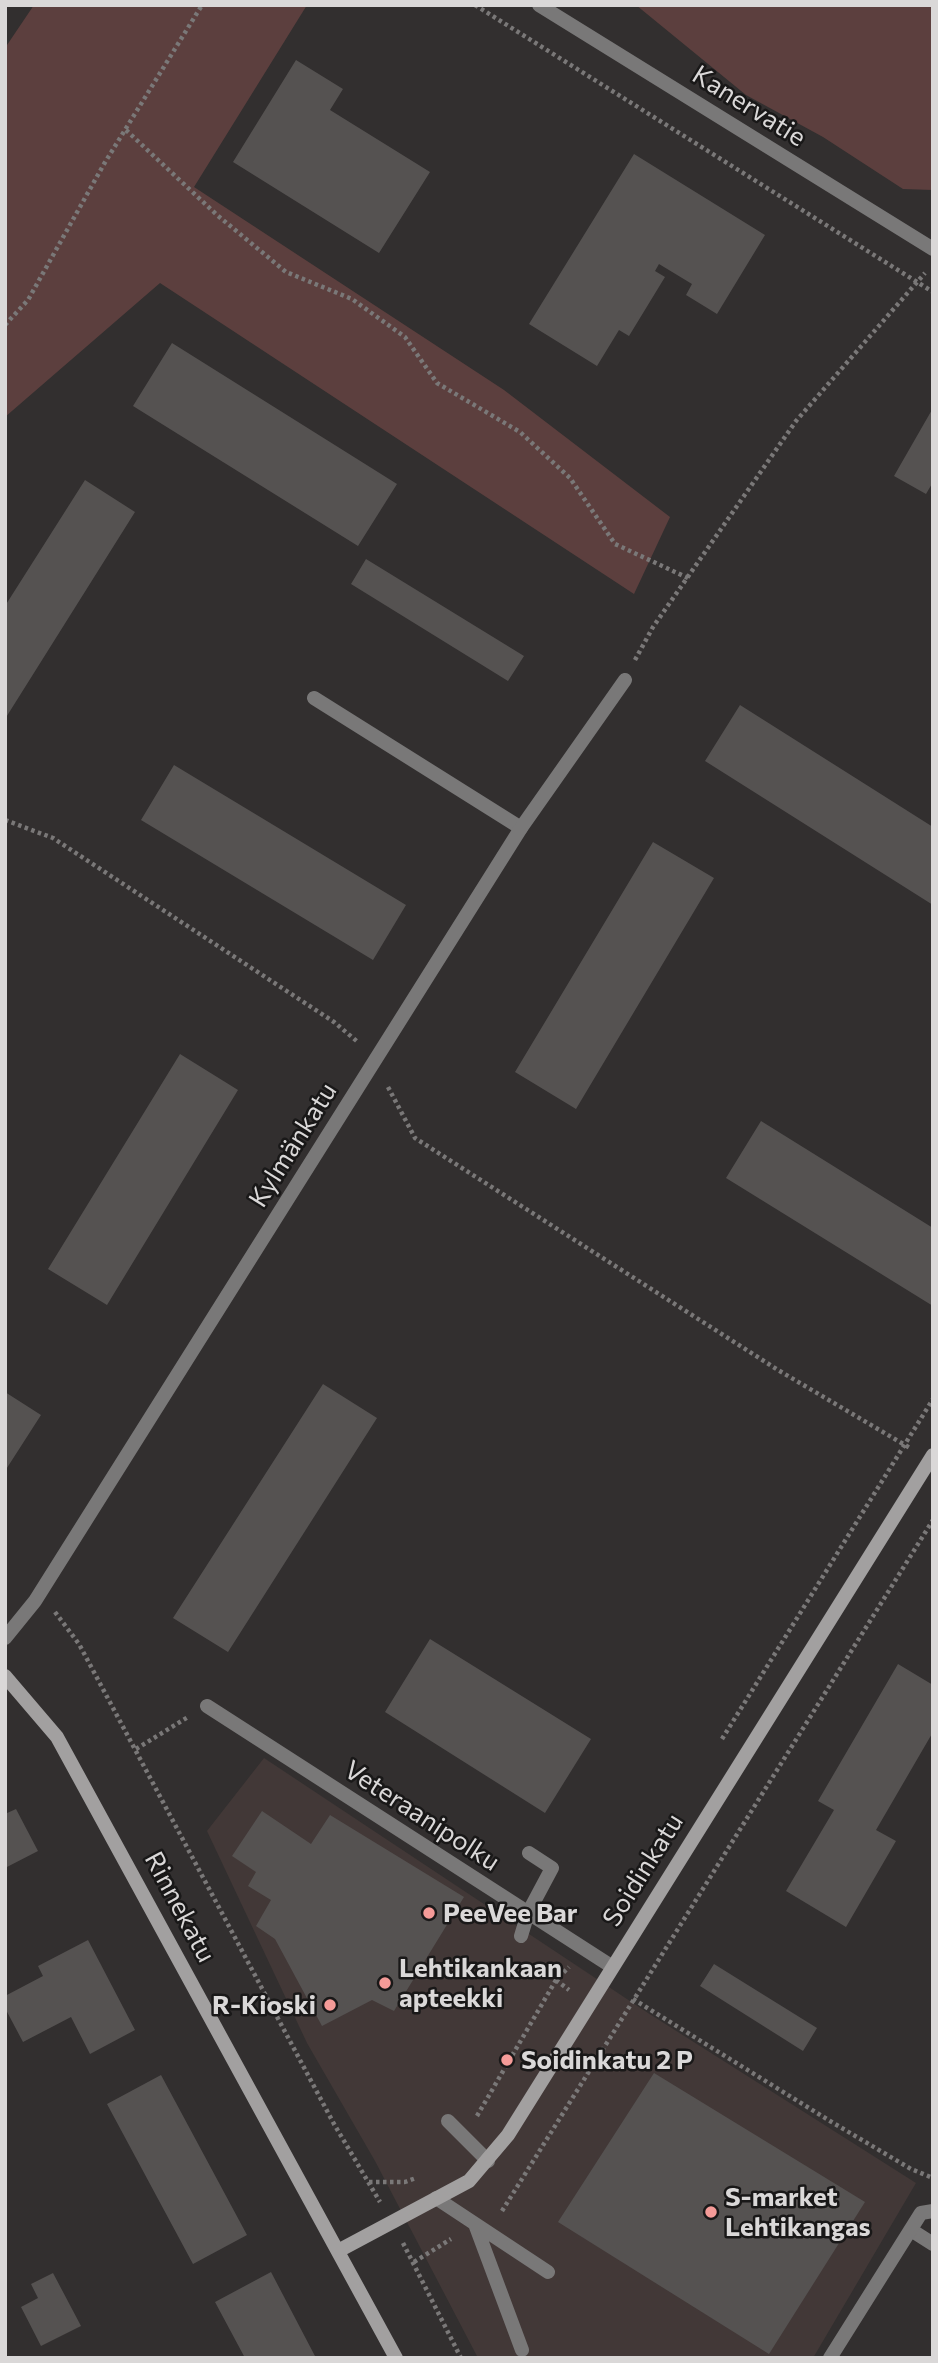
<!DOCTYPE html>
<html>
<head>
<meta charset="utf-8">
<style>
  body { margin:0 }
  #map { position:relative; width:938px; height:2363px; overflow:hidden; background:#322f2f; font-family:Commissioner,sans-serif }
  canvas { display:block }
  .frame { position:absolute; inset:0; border:7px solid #dad8d8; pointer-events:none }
</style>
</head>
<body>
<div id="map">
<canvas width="938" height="2363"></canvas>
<div class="frame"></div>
</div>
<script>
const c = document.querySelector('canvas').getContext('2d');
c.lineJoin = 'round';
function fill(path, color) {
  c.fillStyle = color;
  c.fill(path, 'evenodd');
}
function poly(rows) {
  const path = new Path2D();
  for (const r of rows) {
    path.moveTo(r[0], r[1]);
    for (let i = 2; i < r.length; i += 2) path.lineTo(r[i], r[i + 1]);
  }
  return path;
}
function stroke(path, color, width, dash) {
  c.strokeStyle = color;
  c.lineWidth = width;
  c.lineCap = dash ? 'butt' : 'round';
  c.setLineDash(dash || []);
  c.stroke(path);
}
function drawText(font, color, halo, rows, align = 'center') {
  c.font = font + ' Commissioner,sans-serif';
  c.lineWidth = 5;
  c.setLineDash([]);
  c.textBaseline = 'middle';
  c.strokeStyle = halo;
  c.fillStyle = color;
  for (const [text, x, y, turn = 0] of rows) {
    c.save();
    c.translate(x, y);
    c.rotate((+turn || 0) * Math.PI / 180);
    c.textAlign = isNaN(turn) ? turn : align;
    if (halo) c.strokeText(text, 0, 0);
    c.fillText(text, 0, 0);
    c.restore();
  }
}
const built = poly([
  [264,1758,648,2013,916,2183,813,2358,478,2358,375,2161,307,2043,207,1831]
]);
const green = poly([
  [34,5,307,5,194,187,504,390,670,517,634,594,160,283,5,417,5,48],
  [636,5,933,5,933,190,903,189,823,137,746,95]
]);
const building = poly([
  [296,60,343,89,330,110,430,172,379,253,233,162],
  [634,154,765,235,717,314,686,295,692,284,659,264,655,271,665,277,629,336,619,330,597,366,529,324],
  [172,343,397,484,358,546,133,406],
  [933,408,933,482,926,494,894,476],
  [85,480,135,512,5,719,5,606],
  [366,559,524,656,508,681,351,584],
  [740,705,933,827,933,905,705,761],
  [174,765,406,905,373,960,141,820],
  [653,842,714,878,576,1109,515,1072],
  [180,1054,238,1090,107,1305,48,1269],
  [761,1121,933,1228,933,1306,726,1178],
  [323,1384,377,1418,228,1652,173,1618],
  [5,1392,41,1415,5,1471],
  [430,1639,591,1739,545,1813,385,1712],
  [898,1664,933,1685,933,1732,876,1830,896,1841,846,1927,786,1891,834,1810,818,1801],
  [16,1809,38,1851,5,1868,5,1814],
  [262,1811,311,1844,330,1815,464,1897,394,2011,372,2000,322,2026,275,1939,256,1926,271,1900,248,1886,256,1872,232,1856],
  [88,1940,135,2030,90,2054,71,2017,23,2042,5,2008,5,1996,43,1976,38,1966],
  [714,1964,817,2028,803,2051,700,1986],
  [654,2073,865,2202,769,2354,558,2222],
  [161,2075,247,2235,193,2264,107,2104],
  [271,2272,316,2358,245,2358,215,2302],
  [53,2273,81,2326,41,2346,21,2307,38,2298,31,2284]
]);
const path = poly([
  [475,5,933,292],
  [126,130,217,215,286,272,352,299,405,337,437,383,520,432,570,478,615,544,688,578],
  [5,325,28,300,104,164,202,5],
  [635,660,653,627,796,421,925,273],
  [5,820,53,838,334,1022,359,1043],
  [388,1087,415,1138,778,1370,910,1448],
  [55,1612,79,1644,334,2124,380,2202],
  [722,1739,933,1399],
  [136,1749,188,1717],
  [556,1980,569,1990],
  [633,1999,830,2121,911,2169,933,2178],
  [477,2116,556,1980,569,1967],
  [369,2182,405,2182,416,2178],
  [502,2211,933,1520],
  [403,2243,461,2358],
  [414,2262,451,2239]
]);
const lane = poly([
  [314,698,521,828],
  [521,1936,528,1913,552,1868,529,1853],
  [448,2121,488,2161],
  [436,2198,548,2272],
  [475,2224,522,2350],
  [911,2230,933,2244]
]);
const street = poly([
  [539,5,933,249],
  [5,1638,35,1601,521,828,625,680],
  [207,1706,611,1966],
  [830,2358,921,2213,933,2211]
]);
const secondary = poly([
  [5,1676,57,1737,396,2358],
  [338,2251,469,2181,508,2135,933,1455]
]);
const markers = [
  [429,1913,7,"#f59b98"],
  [385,1983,7,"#f59b98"],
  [330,2005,7,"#f59b98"],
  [507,2060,7,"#f59b98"],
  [711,2212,7,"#f59b98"]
];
const streetNames = [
  ["Kanervatie",749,106,32],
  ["Kylmänkatu",293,1145,-58],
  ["Veteraanipolku",422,1816,33],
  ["Soidinkatu",643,1870,-58],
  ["Rinnekatu",180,1907,62]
];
const poiNames = [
  ["PeeVee Bar",443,1913],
  ["Lehtikankaan",399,1968],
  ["apteekki",399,1998],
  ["R-Kioski",316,2005,"right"],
  ["Soidinkatu 2 P",521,2060],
  ["S-market",725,2197],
  ["Lehtikangas",725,2227]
];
fill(built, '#423837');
fill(green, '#5c3f3e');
fill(building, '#555251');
stroke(path, '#7a7878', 4.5, [3.5, 3.5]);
stroke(lane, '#797878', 14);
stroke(street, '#797878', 14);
stroke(secondary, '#a2a0a0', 14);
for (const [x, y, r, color] of markers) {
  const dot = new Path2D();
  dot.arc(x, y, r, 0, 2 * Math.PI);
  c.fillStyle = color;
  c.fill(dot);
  stroke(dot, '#191818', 2.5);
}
drawText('26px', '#dad8d8', '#191818', streetNames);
drawText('bold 26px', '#dad8d8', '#191818', poiNames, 'left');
</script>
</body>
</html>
